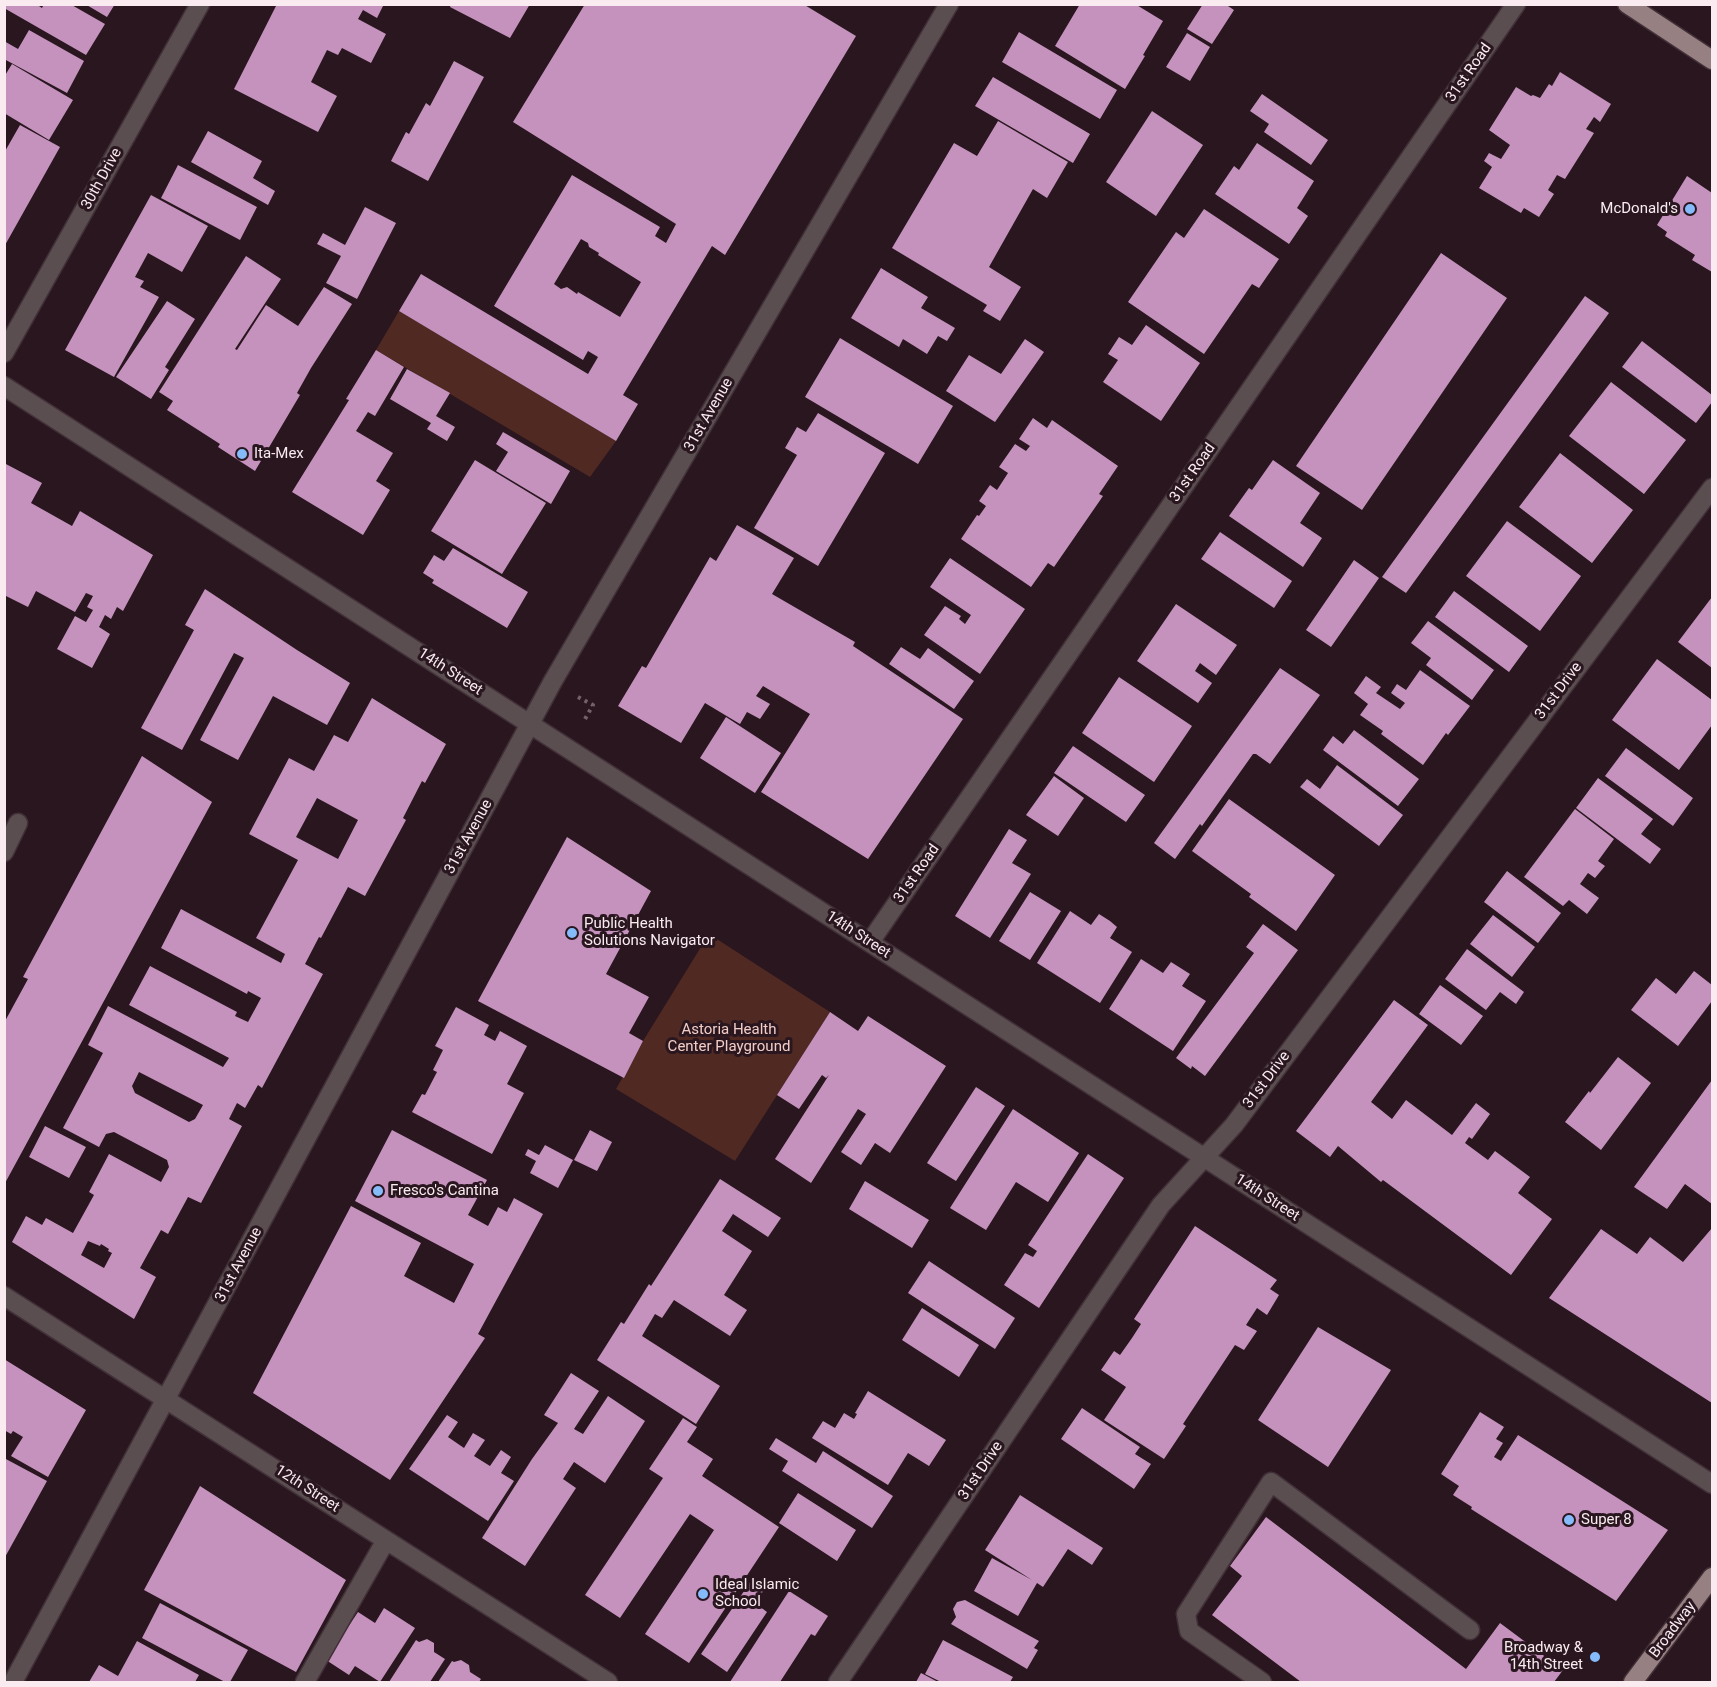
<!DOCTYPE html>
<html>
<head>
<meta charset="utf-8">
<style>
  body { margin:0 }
  #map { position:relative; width:1717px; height:1687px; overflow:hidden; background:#29161f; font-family:Roboto,sans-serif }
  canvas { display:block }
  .frame { position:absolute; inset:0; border:6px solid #f9ebf0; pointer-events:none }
</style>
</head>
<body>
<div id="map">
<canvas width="1717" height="1687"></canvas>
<div class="frame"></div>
</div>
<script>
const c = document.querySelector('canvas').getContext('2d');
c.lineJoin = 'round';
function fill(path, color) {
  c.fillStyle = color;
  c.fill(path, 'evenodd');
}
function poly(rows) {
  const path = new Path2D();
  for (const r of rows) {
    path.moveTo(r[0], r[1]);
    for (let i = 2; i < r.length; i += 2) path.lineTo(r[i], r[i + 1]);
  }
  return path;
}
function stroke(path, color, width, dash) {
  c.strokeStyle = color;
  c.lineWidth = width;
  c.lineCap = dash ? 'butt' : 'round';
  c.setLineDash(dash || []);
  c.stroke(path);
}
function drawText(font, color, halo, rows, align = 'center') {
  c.font = font + ' Roboto,sans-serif';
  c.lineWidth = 6;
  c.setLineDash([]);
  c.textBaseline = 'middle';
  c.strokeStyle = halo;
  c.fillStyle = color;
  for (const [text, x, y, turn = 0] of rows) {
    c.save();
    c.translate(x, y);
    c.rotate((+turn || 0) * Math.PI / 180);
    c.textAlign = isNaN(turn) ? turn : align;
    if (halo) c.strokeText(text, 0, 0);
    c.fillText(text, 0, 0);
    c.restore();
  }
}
const green = poly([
  [399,311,616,441,590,477,376,350],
  [709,934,830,1012,735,1161,616,1089,643,1041]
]);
const building = poly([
  [4,4,36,4,42,8,44,4,70,4,105,24,86,55,4,8],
  [85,4,115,4,107,17],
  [277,4,384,4,377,18,363,10,358,19,386,34,371,63,342,48,338,55,327,50,311,82,337,96,318,132,234,89],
  [451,4,530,4,510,38,450,7],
  [585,4,803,4,856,36,725,255,712,246,623,395,638,404,616,441,399,311,421,274,588,374,598,357,588,351,583,360,494,306,572,175,660,227,655,236,666,243,676,224,513,122],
  [581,239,588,243,589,247,599,253,598,255,641,282,620,317,578,292,577,294,567,287,561,289,554,284],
  [1080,4,1135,4,1163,21,1143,55,1145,56,1125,89,1055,46],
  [1203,4,1225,4,1234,10,1212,44,1187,29],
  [29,30,84,61,67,93,4,59,4,41,18,49],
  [1019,32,1117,90,1100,119,1002,62],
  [1187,33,1210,47,1190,81,1166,67],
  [454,61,484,77,428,181,391,161,406,132,409,134,426,103,430,106],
  [12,64,73,100,49,140,4,113,4,77],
  [1560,72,1611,104,1600,122,1594,117,1586,129,1594,133,1565,179,1557,175,1548,190,1554,194,1539,217,1524,208,1521,213,1479,188,1492,167,1484,161,1489,153,1501,159,1510,145,1489,130,1516,87,1531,96,1533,95,1540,98,1549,84,1552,86],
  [993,77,1090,134,1073,163,975,106],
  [1262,94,1328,140,1311,165,1264,132,1269,124,1250,111],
  [1152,111,1203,145,1156,216,1106,182],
  [998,121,1068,162,1047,198,1033,189,989,267,1021,287,1000,321,983,311,987,305,892,248,954,143,977,156],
  [20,125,60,147,4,247,4,153],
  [208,131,262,161,253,178,275,191,268,205,191,162],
  [1257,143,1314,181,1297,208,1308,216,1289,244,1215,194,1234,166,1239,170],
  [178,165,257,207,240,240,161,198],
  [1687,176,1712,193,1712,272,1692,260,1695,255,1665,236,1667,232,1657,225],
  [151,195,208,226,182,272,148,253,135,277,144,281,140,287,159,297,114,377,65,350],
  [365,207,396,223,357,299,326,283,341,256,317,244,323,233,345,245],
  [1204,209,1279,259,1259,288,1252,284,1204,354,1128,302,1176,232,1184,238],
  [1441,253,1507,298,1362,510,1296,466],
  [246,256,281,279,235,349,237,350,266,305,298,326,324,287,352,304,311,368,297,393,300,395,255,471,218,447,220,444,167,410,173,401,159,392],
  [881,268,928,297,921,308,955,328,947,341,938,336,927,354,903,339,899,347,851,318],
  [1585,296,1609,313,1406,593,1382,577],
  [167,301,195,319,165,367,169,370,151,399,116,377],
  [1146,325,1200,363,1161,421,1103,382,1118,360,1108,354,1119,337,1132,345],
  [840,338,953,406,918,464,805,397],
  [1025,339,1044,352,995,422,946,391,969,355,1001,374],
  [1642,341,1712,395,1712,402,1696,423,1622,367],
  [376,350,404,367,375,416,368,412,356,431,393,453,376,481,390,490,363,535,292,492,349,400,346,399],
  [407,369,450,393,436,416,455,427,447,441,427,429,431,423,390,399],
  [1611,382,1686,440,1644,494,1569,436],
  [818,413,885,453,818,566,754,528,797,455,785,448,797,427,806,432],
  [1033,418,1047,428,1052,420,1118,466,1099,494,1103,496,1054,567,1048,563,1031,587,961,539,977,515,979,516,986,506,979,501,990,485,997,490,1008,473,999,467,1015,444,1026,451,1030,446,1019,439],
  [503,432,570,471,551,504,496,471,508,452,496,444],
  [1560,453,1633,510,1592,563,1519,507],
  [475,460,546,503,502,574,431,531],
  [1273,460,1320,493,1300,523,1322,538,1303,567,1229,516,1249,488,1252,490],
  [4,463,42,483,31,503,72,526,80,511,153,555,123,611,117,607,111,619,105,615,99,627,110,634,92,668,57,649,75,616,86,622,93,610,87,607,93,596,86,593,75,612,36,591,28,607,4,595],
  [1507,521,1581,576,1540,631,1466,576],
  [737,525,794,558,772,594,855,642,853,646,963,719,868,859,761,792,810,714,763,686,756,696,770,704,760,719,747,712,740,724,705,703,681,743,618,706,642,666,646,668,710,557,716,561],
  [1220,532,1292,581,1274,608,1201,559],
  [453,548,528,592,507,628,432,583,434,580,423,573,434,555,444,561],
  [950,558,1025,609,980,674,924,635,945,606,961,616,959,619,965,624,971,615,930,587],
  [1354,560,1379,578,1331,647,1306,630],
  [205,589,297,650,350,683,327,725,273,696,238,760,200,740,244,658,234,653,182,750,141,728,194,630,185,625],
  [1454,591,1528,646,1509,672,1435,617],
  [1712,597,1712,668,1678,642],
  [1176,604,1237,645,1216,675,1200,663,1195,671,1212,683,1198,703,1137,661],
  [1428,621,1494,670,1472,700,1426,665,1431,658,1411,643],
  [901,647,920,659,928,648,974,681,954,709,889,664],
  [1657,659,1712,700,1712,725,1679,770,1612,720],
  [1280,668,1320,695,1270,764,1256,754,1253,754,1202,826,1200,824,1175,859,1154,843],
  [1420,670,1470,706,1448,735,1446,733,1423,765,1381,734,1383,731,1360,715,1368,704,1354,693,1366,676,1381,687,1376,693,1400,709,1405,703,1391,693,1397,684,1406,690],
  [1119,677,1192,726,1154,782,1082,733],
  [372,698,446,744,425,783,422,781,403,818,406,820,365,896,348,887,321,938,319,937,305,964,323,974,262,1088,258,1085,245,1108,237,1103,229,1119,242,1126,201,1203,188,1197,168,1234,161,1230,140,1268,156,1277,134,1319,12,1242,26,1216,42,1225,46,1218,73,1233,94,1195,89,1192,109,1154,161,1182,169,1167,167,1160,114,1132,106,1134,99,1147,63,1128,103,1053,88,1045,108,1006,223,1067,229,1058,129,1005,150,966,237,1012,235,1016,248,1022,261,998,248,991,247,994,161,948,181,909,281,963,285,954,256,938,298,860,249,834,289,758,314,771,334,735,348,742],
  [317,798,358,820,338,859,296,837],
  [139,1072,203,1105,195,1119,189,1122,135,1093,132,1086],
  [88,1241,100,1246,101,1244,109,1249,108,1251,112,1253,104,1268,81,1255],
  [726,717,781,753,755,793,700,758],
  [1354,730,1419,779,1398,806,1323,750,1333,736,1343,744],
  [1073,746,1145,795,1126,822,1054,773],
  [1626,748,1693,798,1673,826,1605,776],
  [142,756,212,802,4,1185,4,1023,28,979,23,977],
  [1337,765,1403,815,1379,846,1300,787,1307,779,1320,789],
  [1054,776,1084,798,1058,836,1026,815],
  [1598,778,1653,819,1641,834,1661,849,1650,864,1576,808],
  [1229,799,1335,875,1296,931,1249,897,1251,894,1192,851],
  [1575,809,1614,839,1598,861,1605,866,1595,878,1588,873,1580,884,1599,898,1587,914,1569,900,1563,906,1524,877],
  [1009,829,1027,840,1012,863,1031,874,990,938,955,916],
  [567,837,651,891,606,974,649,997,629,1033,643,1041,624,1078,478,1001],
  [1507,871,1561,913,1538,943,1484,902],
  [1030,892,1061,911,1030,960,999,941],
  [1070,911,1091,925,1099,914,1110,921,1117,927,1110,938,1132,952,1100,1003,1037,963],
  [1493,915,1535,947,1512,977,1470,944],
  [1263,924,1298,950,1205,1076,1192,1066,1191,1069,1176,1058,1254,953,1246,947],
  [1467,949,1524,992,1516,1004,1500,992,1486,1010,1445,979],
  [1141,959,1163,973,1171,962,1190,974,1182,986,1206,1001,1173,1051,1109,1009],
  [1694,971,1712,985,1712,1001,1678,1046,1631,1010,1656,978,1676,994],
  [1440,985,1483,1016,1461,1045,1419,1014],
  [1394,1000,1428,1025,1371,1102,1392,1119,1406,1100,1452,1135,1476,1103,1490,1114,1472,1139,1469,1137,1465,1143,1488,1160,1495,1151,1530,1177,1518,1193,1552,1219,1511,1275,1383,1180,1381,1182,1338,1146,1330,1157,1296,1131],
  [456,1007,489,1025,484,1035,495,1041,500,1031,527,1046,507,1084,524,1093,492,1154,412,1112,422,1094,425,1095,437,1072,433,1070,443,1050,435,1046],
  [830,1012,858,1031,868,1016,946,1066,890,1153,875,1143,861,1165,841,1152,866,1114,858,1109,811,1183,775,1159,829,1075,826,1078,822,1075,799,1109,777,1095],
  [1618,1057,1651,1083,1601,1150,1565,1122,1589,1091,1590,1093],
  [1712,1080,1712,1204,1685,1184,1667,1209,1634,1187],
  [976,1087,1005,1106,956,1181,927,1163],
  [1013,1109,1079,1153,1048,1202,1016,1182,986,1230,950,1208],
  [45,1126,86,1147,69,1178,29,1157],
  [392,1130,487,1180,468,1215,488,1226,498,1207,507,1212,514,1198,543,1214,478,1334,485,1338,390,1480,253,1393,351,1206,421,1243,404,1276,454,1303,474,1264,355,1201],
  [590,1130,612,1142,597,1171,574,1160],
  [545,1145,573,1160,558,1188,530,1173,536,1161,525,1155,528,1149,539,1155],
  [1088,1154,1124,1178,1039,1308,1004,1285,1025,1253,1033,1257,1037,1251,1028,1245],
  [720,1179,781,1218,768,1237,733,1214,722,1231,752,1251,724,1295,747,1310,730,1336,674,1300,662,1318,655,1314,642,1336,720,1386,696,1424,597,1360,621,1322,624,1324,649,1284,651,1286],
  [865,1181,929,1220,912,1248,849,1209],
  [1195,1226,1277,1280,1270,1289,1279,1295,1267,1315,1257,1308,1246,1325,1257,1331,1244,1350,1235,1345,1183,1424,1186,1426,1164,1459,1104,1420,1126,1387,1101,1370,1114,1351,1120,1355,1132,1338,1141,1324,1134,1319],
  [1712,1228,1712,1403,1549,1298,1601,1229,1637,1254,1650,1237,1683,1262],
  [929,1261,1015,1318,995,1349,908,1293],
  [922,1308,979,1345,959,1377,902,1340],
  [1318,1327,1391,1370,1328,1467,1258,1420],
  [4,1359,86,1410,48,1477,11,1456,23,1437,13,1431,11,1434,4,1430],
  [571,1373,599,1391,574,1429,583,1434,608,1396,645,1421,605,1483,574,1462,563,1479,576,1488,525,1566,482,1538,532,1459,558,1423,544,1415],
  [868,1391,946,1440,929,1466,908,1453,888,1485,812,1438,823,1421,835,1428,844,1413,854,1419,857,1414,855,1413],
  [1082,1408,1140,1447,1135,1454,1151,1464,1134,1489,1061,1439],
  [1480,1412,1504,1427,1496,1439,1503,1443,1494,1457,1501,1461,1518,1435,1668,1530,1616,1601,1471,1509,1472,1507,1453,1495,1459,1486,1441,1474],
  [447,1415,458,1422,448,1437,464,1448,473,1433,485,1440,474,1456,490,1466,501,1450,511,1457,501,1473,514,1481,488,1521,409,1469],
  [683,1418,697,1427,687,1442,713,1459,702,1476,779,1527,689,1663,645,1634,714,1530,690,1514,620,1618,585,1595,663,1478,649,1469],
  [776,1438,816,1463,823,1451,893,1496,872,1528,782,1471,788,1461,769,1449],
  [4,1458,47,1481,4,1559],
  [200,1486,346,1580,296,1672,144,1590],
  [798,1493,856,1530,837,1561,779,1523],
  [1020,1495,1103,1548,1092,1565,1068,1549,1043,1587,1037,1583,1018,1616,974,1591,992,1558,1032,1580,985,1550],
  [1266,1517,1466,1669,1500,1623,1563,1670,1554,1682,1301,1682,1212,1615,1242,1576,1230,1566],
  [753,1578,766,1587,755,1603,767,1612,727,1672,701,1654],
  [789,1591,828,1616,815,1636,811,1634,780,1682,730,1682],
  [965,1600,1039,1641,1034,1648,1038,1650,1027,1669,951,1624,956,1617,953,1609,957,1602],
  [160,1603,248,1650,230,1682,225,1682,142,1638],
  [384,1608,415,1628,380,1682,355,1666,349,1675,326,1660,358,1612,375,1623],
  [427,1639,434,1643,434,1652,445,1659,430,1682,389,1682,416,1640,419,1642],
  [943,1640,1013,1677,1010,1682,941,1682,925,1674],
  [137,1641,199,1675,195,1682,89,1682,99,1665,118,1676],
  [461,1660,469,1665,470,1672,481,1679,479,1682,438,1682,452,1661,454,1662],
  [921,1673,938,1682,916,1682]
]);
const path = poly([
  [578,697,593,705,585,719]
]);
const minor = poly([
  [4,353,200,4],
  [4,386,1712,1484],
  [4,852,18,823],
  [870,942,1516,4],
  [4,1296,608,1682],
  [13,1682,553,681,949,4],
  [305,1682,386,1540],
  [838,1682,1161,1205,1234,1125,1712,488],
  [1262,1682,1189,1631,1186,1614,1271,1482,1470,1630]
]);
const major = poly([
  [1627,4,1712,60],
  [1633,1682,1712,1577]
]);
const markers = [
  [1690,209,6,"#85bbfb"],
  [242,454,6,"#85bbfb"],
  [572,933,6,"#85bbfb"],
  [378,1191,6,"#85bbfb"],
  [1569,1520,6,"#85bbfb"],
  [703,1594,6,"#85bbfb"],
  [1595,1657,6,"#85bbfb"]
];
const streetNames = [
  ["31st Road",1469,73,-55],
  ["30th Drive",102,179,-61],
  ["31st Avenue",709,415,-60],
  ["31st Road",1193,473,-55],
  ["14th Street",450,672,33],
  ["31st Drive",1559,691,-53],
  ["31st Avenue",469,837,-61],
  ["31st Road",917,874,-55],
  ["14th Street",858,935,33],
  ["31st Drive",1267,1080,-53],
  ["14th Street",1267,1198,33],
  ["31st Avenue",239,1265,-62],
  ["31st Drive",981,1471,-56],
  ["12th Street",307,1489,33],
  ["Broadway",1673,1630,-53]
];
const poiNames = [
  ["McDonald's",1678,209,"right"],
  ["Ita-Mex",254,454],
  ["Public Health",584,924],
  ["Solutions Navigator",584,941],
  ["Fresco's Cantina",390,1191],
  ["Super 8",1581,1520],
  ["Ideal Islamic",715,1585],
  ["School",715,1602],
  ["Broadway &",1583,1648,"right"],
  ["14th Street",1583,1665,"right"]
];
const parkNames = [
  ["Astoria Health",729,1030],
  ["Center Playground",729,1047]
];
fill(green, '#502923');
fill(building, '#c492bd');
stroke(minor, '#423038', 21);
stroke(major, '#423038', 21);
stroke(path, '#736269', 4, [3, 4.5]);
stroke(minor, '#5a4e50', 18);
stroke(major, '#978082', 18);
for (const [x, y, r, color] of markers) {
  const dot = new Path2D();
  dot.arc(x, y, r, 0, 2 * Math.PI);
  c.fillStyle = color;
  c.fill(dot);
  stroke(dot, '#29161f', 2);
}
drawText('15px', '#f9ebf0', '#29161f', streetNames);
drawText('15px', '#f9ebf0', '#29161f', poiNames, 'left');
drawText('15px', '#f3ccc5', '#29161f', parkNames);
</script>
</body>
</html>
